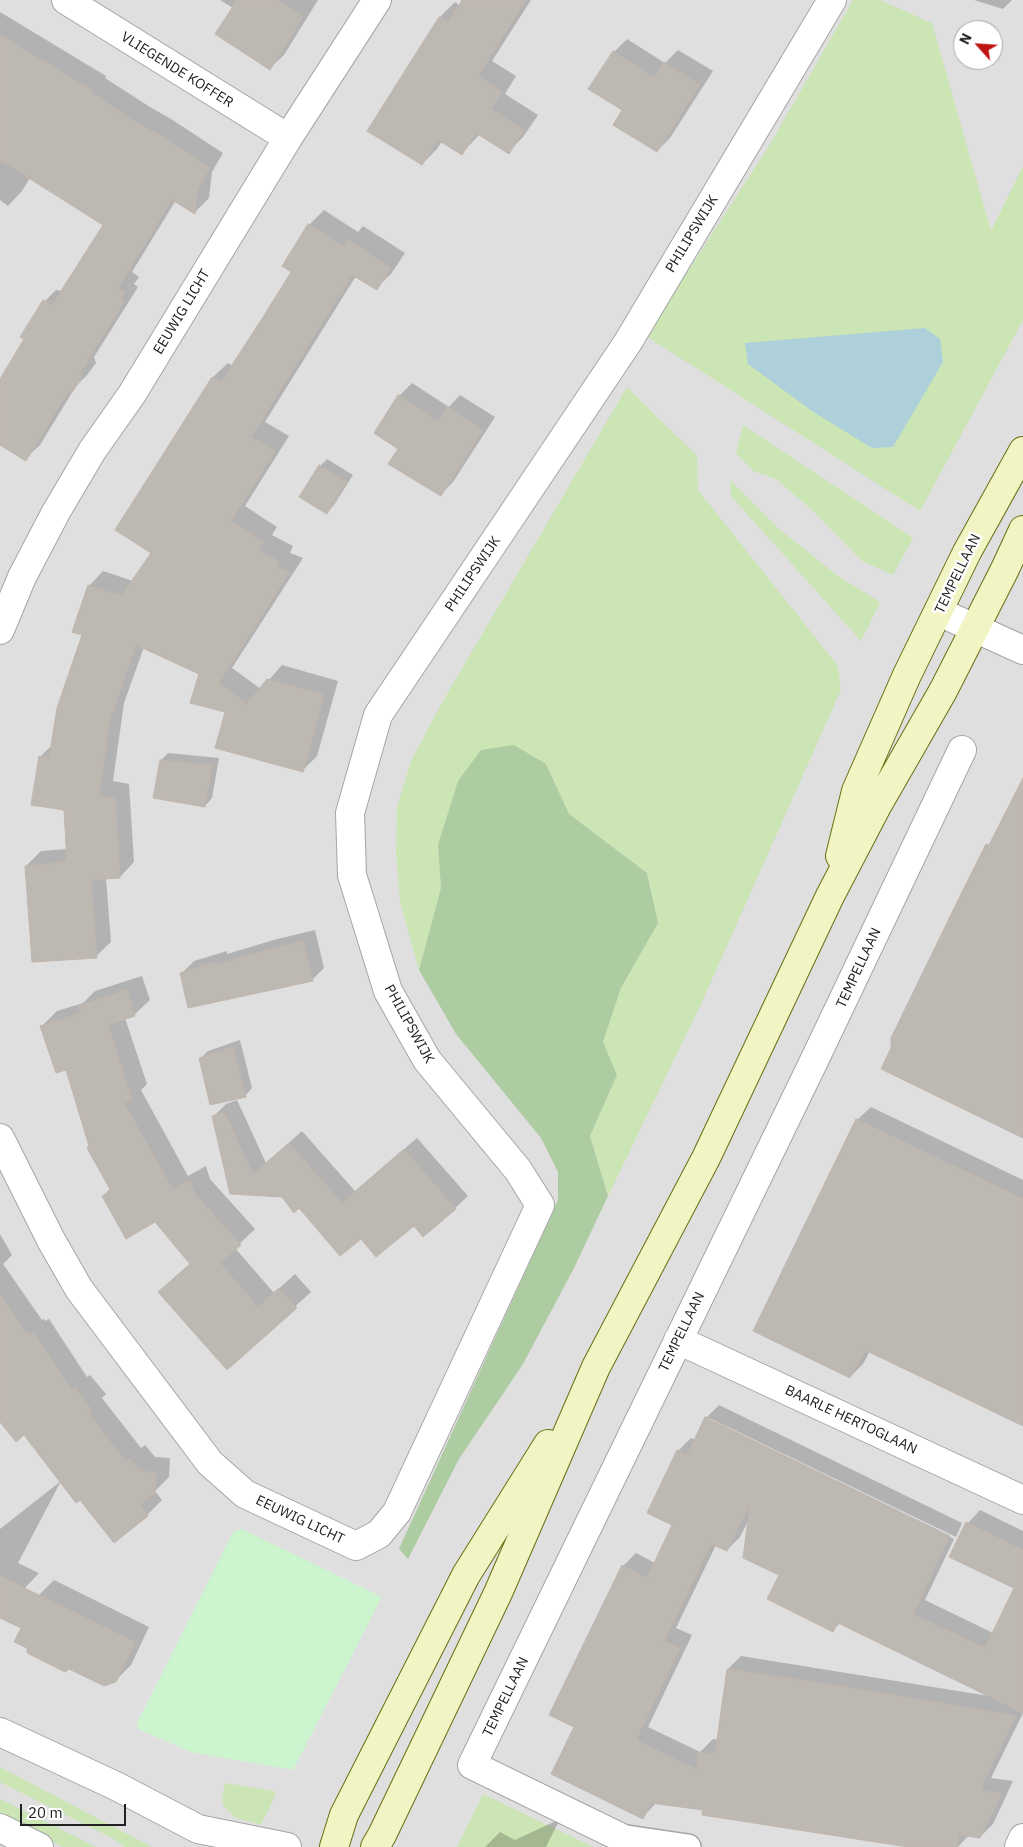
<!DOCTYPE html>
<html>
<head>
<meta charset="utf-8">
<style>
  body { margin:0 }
  #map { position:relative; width:1023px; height:1847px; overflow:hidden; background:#f1eee9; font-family:"IBM Plex Sans",sans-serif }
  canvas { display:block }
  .north { position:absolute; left:953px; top:20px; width:50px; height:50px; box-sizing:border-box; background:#fff; border:1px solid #a6a6a6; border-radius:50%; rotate:296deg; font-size:14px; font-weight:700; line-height:20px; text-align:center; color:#212121 }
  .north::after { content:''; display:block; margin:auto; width:18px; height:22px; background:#bf1414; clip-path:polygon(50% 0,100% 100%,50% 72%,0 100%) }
  .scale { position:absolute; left:20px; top:1804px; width:106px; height:22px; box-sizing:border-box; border:2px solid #212121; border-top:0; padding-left:6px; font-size:15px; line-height:18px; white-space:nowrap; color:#212121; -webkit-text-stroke:4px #fff; paint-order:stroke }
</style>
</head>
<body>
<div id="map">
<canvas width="1023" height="1847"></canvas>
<div class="north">N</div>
<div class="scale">20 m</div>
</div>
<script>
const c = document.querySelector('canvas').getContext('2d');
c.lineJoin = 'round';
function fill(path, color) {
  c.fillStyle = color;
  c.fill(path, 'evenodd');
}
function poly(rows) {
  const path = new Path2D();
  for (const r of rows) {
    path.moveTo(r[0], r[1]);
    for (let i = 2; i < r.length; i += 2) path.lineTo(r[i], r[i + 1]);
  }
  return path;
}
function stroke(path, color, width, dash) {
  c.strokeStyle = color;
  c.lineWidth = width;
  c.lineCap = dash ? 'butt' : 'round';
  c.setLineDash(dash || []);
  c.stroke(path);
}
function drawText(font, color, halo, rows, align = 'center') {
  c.font = font + ' "IBM Plex Sans",sans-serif';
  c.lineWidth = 5;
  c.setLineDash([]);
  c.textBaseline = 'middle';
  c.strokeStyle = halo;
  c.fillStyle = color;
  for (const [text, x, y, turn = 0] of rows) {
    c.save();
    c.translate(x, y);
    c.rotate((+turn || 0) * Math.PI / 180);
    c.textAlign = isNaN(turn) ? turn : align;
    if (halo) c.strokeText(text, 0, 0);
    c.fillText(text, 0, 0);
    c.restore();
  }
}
const residential = poly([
  [0,0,1023,0,1023,1847,0,1847],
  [963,30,993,30,993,60,963,60]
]);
const grass = poly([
  [853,0,880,0,932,23,991,231,1023,166,1023,320,920,511,646,336,769,146],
  [627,387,697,456,698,490,838,666,841,690,701,1004,608,1196,590,1136,617,1075,603,1042,621,988,658,923,647,873,569,814,546,764,438,845,441,888,419,970,400,902,396,853,397,807,411,761,443,701],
  [743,425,913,538,893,575,862,561,812,510,776,479,753,471,736,453],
  [730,480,778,528,838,576,880,602,861,641,731,496],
  [0,1767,152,1847,124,1847,114,1839,0,1782],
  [225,1783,274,1791,276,1794,261,1825,234,1817,223,1805,222,1797],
  [483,1794,593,1847,457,1847],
  [0,1799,96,1847,63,1847,0,1816]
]);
const forest = poly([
  [514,745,546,764,569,814,647,873,658,923,621,988,603,1042,617,1075,590,1136,608,1196,574,1268,523,1364,459,1459,408,1559,399,1549,558,1200,558,1172,541,1138,456,1034,419,970,441,888,438,845,458,781,481,750]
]);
const park = poly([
  [242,1529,382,1597,293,1770,191,1752,138,1729,137,1723,232,1534,236,1530]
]);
const water = poly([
  [925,328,940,339,943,362,893,447,872,448,812,411,748,364,745,343]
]);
const shadow = poly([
  [220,0,318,0,284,55,270,68,233,8],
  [464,0,531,0,492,61,516,76,505,94,538,115,523,137,508,152,480,134,462,153,442,141,437,149,422,164,369,130,440,17,455,2,460,6],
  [974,0,1012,0,1003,9],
  [0,12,106,76,105,78,150,107,171,119,223,153,212,172,209,198,195,212,176,200,132,272,139,277,134,284,138,287,94,357,96,363,87,375,76,386,40,445,25,459,0,445,0,381,26,339,41,305,56,290,63,291,104,225,30,178,22,191,8,206,0,200],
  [627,39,665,63,678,50,713,71,670,138,657,151,624,110,614,52],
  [324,210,358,232,363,226,405,253,391,274,376,288,356,276,265,422,289,436,245,506,277,527,272,535,293,546,290,553,303,558,232,668,261,689,282,665,338,681,317,756,302,771,226,711,200,673,144,647,124,703,113,781,129,784,134,862,120,877,106,878,111,942,96,956,26,866,41,851,68,849,65,809,40,757,53,744,83,635,89,586,103,571,133,581,153,553,116,530,213,377,228,363,233,366,293,271,309,225],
  [412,383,449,407,460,395,495,417,453,482,440,495,399,396],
  [327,459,353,475,334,505,327,512,320,466],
  [168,753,219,758,212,798,205,806,161,760],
  [315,930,324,968,312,980,181,974,194,961,227,951,227,954,277,939],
  [142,976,150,1000,134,1015,125,1018,147,1084,141,1090,188,1176,206,1166,210,1179,255,1229,235,1248,274,1293,295,1274,311,1292,227,1368,175,1277,191,1263,156,1221,103,1196,111,1188,90,1146,67,1068,41,1027,57,1011,83,1003,95,991],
  [240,1040,252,1088,245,1096,201,1058,208,1051],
  [237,1100,266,1163,302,1131,355,1191,417,1138,468,1196,455,1208,361,1237,299,1207,283,1196,231,1192,214,1116,226,1104],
  [871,1107,1023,1180,1023,1425,870,1351,863,1364,850,1377,857,1120],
  [0,1234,12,1255,3,1264,42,1320,44,1319,45,1321,49,1319,87,1377,90,1375,106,1394,102,1398,141,1448,145,1445,155,1457,170,1458,169,1477,155,1491,162,1500,147,1515,80,1498,61,1481,18,1563,39,1573,25,1588,0,1604,0,1529,61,1481,24,1434,0,1420],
  [719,1405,962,1523,956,1537,709,1418,709,1421,954,1539,925,1600,993,1633,1015,1588,951,1556,968,1523,980,1510,1023,1531,1023,1713,991,1778,1013,1781,993,1824,980,1837,969,1835,958,1847,918,1847,704,1809,657,1802,643,1817,576,1727,623,1566,636,1553,655,1563,674,1525,678,1451,691,1438,695,1440,706,1418],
  [749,1519,780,1575,833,1630,840,1623,989,1696,741,1656,728,1669,719,1740,713,1739,700,1752,648,1727,692,1635,676,1628,716,1545,727,1550,740,1537],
  [54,1580,149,1627,131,1665,115,1681,39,1595],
  [560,1819,546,1847,485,1847,500,1832,515,1840]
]);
const building = poly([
  [237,0,278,0,303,17,270,70,215,34,237,0],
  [462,0,526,0,478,76,502,92,491,109,524,130,509,154,476,133,462,155,438,140,422,165,367,131,439,17,448,22,462,0],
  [0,35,93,91,92,93,135,122,156,133,210,168,198,188,195,214,172,200,118,288,125,292,121,300,124,302,80,373,82,378,73,391,68,392,26,461,0,445,0,379,24,339,20,337,43,300,52,305,103,225,0,160,0,35],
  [613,51,654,78,664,62,700,85,657,152,613,125,622,110,588,89,613,51],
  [308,224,344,247,348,240,391,268,377,290,352,275,251,437,275,451,231,521,264,542,258,550,279,561,276,567,290,572,219,683,217,682,247,704,267,679,324,695,303,772,215,748,225,712,190,703,199,674,136,645,110,719,99,796,115,798,120,878,91,880,97,958,32,962,25,866,67,862,64,810,31,805,39,756,49,758,57,708,82,635,72,632,88,585,121,596,151,553,115,530,212,377,221,382,265,314,291,272,282,266,308,224],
  [398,395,438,421,447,407,483,430,441,496,388,464,398,449,374,433,398,395],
  [319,465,347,482,327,514,299,497,319,465],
  [160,760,212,765,205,807,153,798,160,760],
  [1023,778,1023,1138,881,1069,891,1048,891,1038,962,892,986,844,989,845,1023,778],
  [303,941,313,981,188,1008,180,973,214,962,215,965,264,951,303,941],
  [127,990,135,1016,108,1025,132,1100,124,1103,173,1190,190,1181,195,1194,241,1245,220,1263,258,1307,279,1288,297,1308,227,1370,158,1292,190,1264,155,1222,126,1239,102,1196,111,1191,87,1148,89,1146,66,1070,56,1073,40,1026,81,1013,78,1006,127,990],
  [233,1047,246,1097,210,1105,199,1058,233,1047],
  [224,1112,253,1174,289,1143,342,1203,404,1149,456,1209,423,1237,414,1226,376,1257,361,1239,340,1256,299,1208,294,1213,282,1197,230,1194,212,1116,224,1112],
  [856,1119,1023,1199,1023,1426,865,1350,850,1378,753,1331,856,1119],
  [0,1295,27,1334,29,1333,30,1335,34,1333,72,1391,75,1388,92,1410,88,1413,126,1462,130,1458,140,1471,156,1472,155,1493,140,1505,148,1516,114,1543,80,1500,76,1503,24,1435,16,1442,0,1422,0,1295],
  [705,1417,950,1536,913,1614,985,1648,1014,1588,949,1557,966,1522,1023,1550,1023,1713,838,1623,833,1632,767,1599,779,1575,743,1558,750,1504,727,1551,711,1544,664,1641,680,1648,636,1740,696,1769,699,1752,715,1754,727,1669,841,1686,1016,1716,980,1790,1002,1794,980,1838,959,1835,957,1847,908,1847,702,1815,703,1810,651,1803,643,1819,551,1774,574,1727,549,1715,622,1565,647,1578,672,1525,647,1513,677,1450,687,1455,705,1417],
  [0,1576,135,1642,116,1682,104,1686,69,1669,65,1672,27,1653,27,1648,14,1642,21,1628,0,1618,0,1576]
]);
const pedestrian = poly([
  [620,1837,688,1847]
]);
const minor = poly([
  [66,0,288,138],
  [0,630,22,577,56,512,92,451,132,394,288,138,377,0],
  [0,1138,51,1240,79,1289,210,1463,245,1494,356,1546,379,1534,397,1512,540,1205,518,1170,427,1060,388,991,352,875,350,813,378,715,628,342,832,0],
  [678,1340,1023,1500],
  [0,1828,39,1847],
  [620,1837,472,1765,813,1063,962,750],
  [1019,1847,1023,1838]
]);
const tertiary = poly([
  [939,612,1023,650],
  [0,1732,116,1786,198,1829,287,1847]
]);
const secondary = poly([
  [840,856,856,791,907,675,967,552,1023,451],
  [334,1847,344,1815,466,1575,548,1444],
  [375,1847,382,1835,498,1593,596,1367,706,1158,830,896,877,806,943,691,1005,569,1023,530]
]);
const streetNames = [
  ["VLIEGENDE KOFFER",177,70,32],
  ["PHILIPSWIJK",692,234,-59],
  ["EEUWIG LICHT",182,312,-59],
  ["PHILIPSWIJK",473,574,-56],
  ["TEMPELLAAN",958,574,-64],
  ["TEMPELLAAN",859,968,-65],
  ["PHILIPSWIJK",409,1024,61],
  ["TEMPELLAAN",682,1332,-64],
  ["BAARLE HERTOGLAAN",851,1420,25],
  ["EEUWIG LICHT",300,1520,25],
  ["TEMPELLAAN",506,1697,-64]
];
fill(residential, '#dfdfdf');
fill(grass, '#cce5b5');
fill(forest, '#aecca2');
fill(park, '#ccf5cf');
fill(water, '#aed0da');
fill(shadow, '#0003');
fill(building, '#beb8b2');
stroke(building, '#c1b6ad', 1);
stroke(pedestrian, '#a5a5a5', 28);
stroke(minor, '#a5a5a5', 30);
stroke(tertiary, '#a5a5a5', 30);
stroke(secondary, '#667110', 30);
stroke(pedestrian, '#fff', 25);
stroke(minor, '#fff', 28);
stroke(tertiary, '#fff', 28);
stroke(secondary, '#f2f4c4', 28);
drawText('14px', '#212121', '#fff', streetNames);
</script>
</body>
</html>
